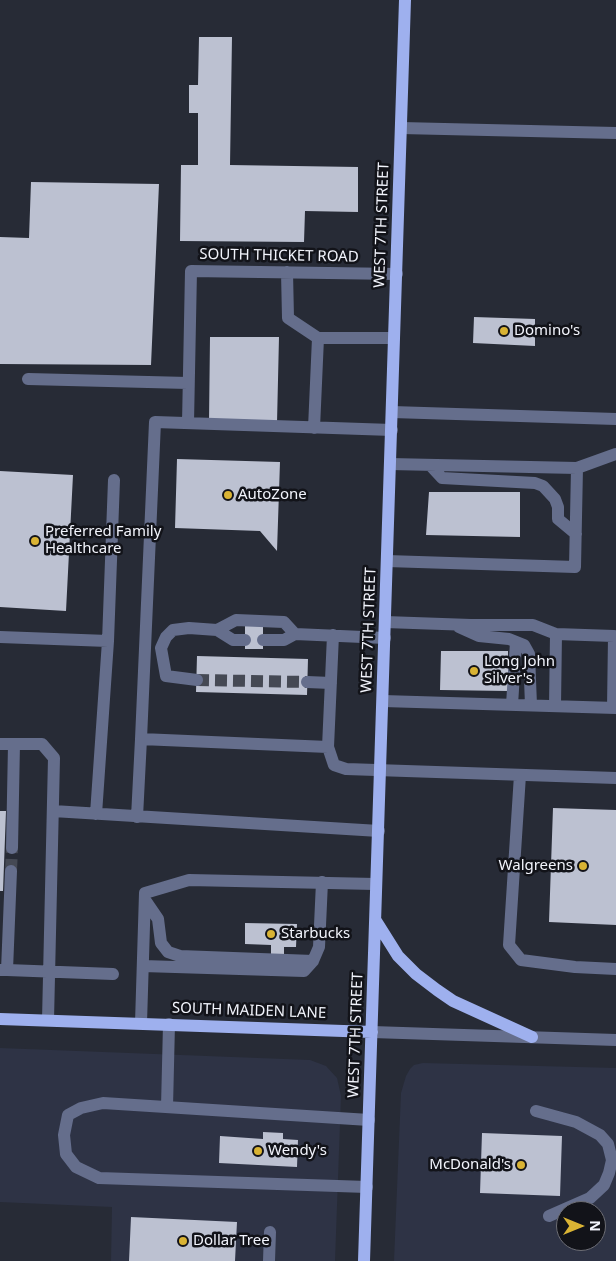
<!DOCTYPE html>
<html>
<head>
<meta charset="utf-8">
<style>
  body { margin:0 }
  #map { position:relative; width:616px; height:1261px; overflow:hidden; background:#272b36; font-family:"Noto Sans",sans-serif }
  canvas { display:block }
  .north { position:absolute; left:556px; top:1201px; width:50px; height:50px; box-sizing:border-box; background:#121319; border:1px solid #6c6d74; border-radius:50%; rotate:90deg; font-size:14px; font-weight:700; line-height:20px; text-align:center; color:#f2f4fc }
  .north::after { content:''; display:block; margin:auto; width:18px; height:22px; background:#d9b334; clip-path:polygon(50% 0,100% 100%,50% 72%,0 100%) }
</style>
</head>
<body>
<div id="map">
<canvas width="616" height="1261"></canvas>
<div class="north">N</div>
</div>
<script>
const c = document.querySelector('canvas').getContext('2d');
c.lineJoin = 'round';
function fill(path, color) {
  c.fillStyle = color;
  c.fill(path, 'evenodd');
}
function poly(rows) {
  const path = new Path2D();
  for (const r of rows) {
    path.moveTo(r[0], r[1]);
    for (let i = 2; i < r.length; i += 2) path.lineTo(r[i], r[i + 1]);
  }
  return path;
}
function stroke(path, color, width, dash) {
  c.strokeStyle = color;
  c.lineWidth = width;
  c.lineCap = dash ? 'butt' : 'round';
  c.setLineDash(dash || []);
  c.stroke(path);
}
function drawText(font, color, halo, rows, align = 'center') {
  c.font = font + ' "Noto Sans",sans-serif';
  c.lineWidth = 5;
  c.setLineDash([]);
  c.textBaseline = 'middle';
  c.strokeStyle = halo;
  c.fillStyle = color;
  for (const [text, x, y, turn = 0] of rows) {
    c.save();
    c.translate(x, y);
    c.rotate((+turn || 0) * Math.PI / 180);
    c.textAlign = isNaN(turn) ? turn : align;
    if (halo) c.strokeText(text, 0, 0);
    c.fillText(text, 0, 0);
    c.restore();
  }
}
const built = poly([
  [0,1048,310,1060,326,1066,337,1078,341,1096,335,1261,111,1261,112,1207,0,1202],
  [423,1063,616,1068,616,1261,394,1261,401,1093,406,1076,410,1069,414,1065],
  [566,1211,596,1211,596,1241,566,1241]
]);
const building = poly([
  [199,37,232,37,230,165,358,167,358,212,305,211,304,242,180,241,181,165,198,165,198,113,189,113,189,85,198,85],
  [31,182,159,184,151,365,0,364,0,237,29,238],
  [474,317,535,319,535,346,473,343],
  [210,337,279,337,277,423,209,422],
  [177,459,280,462,277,551,260,531,175,528],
  [0,471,73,475,66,611,0,607],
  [429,492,520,492,520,537,426,535],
  [245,624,263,625,263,649,245,649],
  [441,651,508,651,508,691,440,690],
  [197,656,308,659,307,695,196,692],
  [553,808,616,810,616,925,549,922],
  [0,811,6,811,3,891,0,891],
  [245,923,297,924,296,947,284,947,284,956,271,956,271,945,245,944],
  [263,1132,283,1133,283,1139,298,1140,297,1167,219,1163,220,1136,263,1139],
  [482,1133,562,1136,560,1196,480,1193],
  [131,1217,237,1222,235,1261,129,1261]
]);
const minorTunnel = poly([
  [197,680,307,682],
  [11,871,12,848]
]);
const minor = poly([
  [401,128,616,133],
  [287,272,288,318,318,338],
  [28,379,188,383],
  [392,412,616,419],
  [188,423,191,271,397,274],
  [314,428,318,338,394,338],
  [390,464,577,468,616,454],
  [430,465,442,478,535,483,543,486,555,499,558,507,558,519,576,534],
  [387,561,575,567,577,468],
  [385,622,471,625,533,625,556,634,614,636,613,708],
  [459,627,479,636,509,639,524,645,529,654,531,705],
  [217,630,236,620,284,622,295,634,385,638],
  [0,637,108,641],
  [263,640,284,640,295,634],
  [197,680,166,676,161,648,166,637,173,630,189,628,217,630,233,640,245,640],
  [307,682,331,683],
  [383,701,616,708],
  [512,705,516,642],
  [555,706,556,634],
  [141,739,155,422,392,430],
  [0,744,42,744,54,758,48,1020],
  [328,747,334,765,346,769,616,778],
  [520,775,509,945,521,960,575,967,616,969],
  [53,811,379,831],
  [96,814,108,641,114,480],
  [137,817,141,739,328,747,333,635],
  [12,848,14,744],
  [145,900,158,919,161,943,168,952,180,956,313,961],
  [143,966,304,971,313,961,319,947,322,882],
  [0,970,7,970,11,871],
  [7,970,113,974],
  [141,1023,145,893,189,880,375,884],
  [372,1032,616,1040],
  [167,1107,169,1024],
  [536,1111,576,1122,600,1135,608,1144,612,1160,609,1173,604,1185,590,1198,549,1216],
  [367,1187,99,1178,76,1167,66,1154,64,1135,68,1115,81,1108,103,1103,369,1120],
  [269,1261,270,1232]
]);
const major = poly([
  [376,921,398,956,416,974,437,990,453,1001,532,1037],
  [0,1019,372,1032],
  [364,1261,405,0]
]);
const markers = [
  [504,331,5,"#d9b334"],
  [228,495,5,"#d9b334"],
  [35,541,5,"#d9b334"],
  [474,671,5,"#d9b334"],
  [583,866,5,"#d9b334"],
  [271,934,5,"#d9b334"],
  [258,1151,5,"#d9b334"],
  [521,1165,5,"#d9b334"],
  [183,1241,5,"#d9b334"]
];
const streetNames = [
  ["WEST 7TH STREET",382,225,-88],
  ["SOUTH THICKET ROAD",279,256,1],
  ["WEST 7TH STREET",369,630,-88],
  ["SOUTH MAIDEN LANE",249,1011,2],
  ["WEST 7TH STREET",356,1035,-88]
];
const poiNames = [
  ["Domino's",514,331],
  ["AutoZone",238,495],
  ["Preferred Family",45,532],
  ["Healthcare",45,549],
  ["Long John",484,662],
  ["Silver's",484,679],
  ["Walgreens",573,866,"right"],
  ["Starbucks",281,934],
  ["Wendy's",268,1151],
  ["McDonald's",511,1165,"right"],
  ["Dollar Tree",193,1241]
];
fill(built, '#2e3345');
fill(building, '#bcc1d1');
stroke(minorTunnel, '#454954', 12, [12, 6]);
stroke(minor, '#656e8c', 12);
stroke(major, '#9eb0ee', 12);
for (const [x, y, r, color] of markers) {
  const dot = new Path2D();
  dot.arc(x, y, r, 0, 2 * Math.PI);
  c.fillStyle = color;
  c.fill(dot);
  stroke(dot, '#121319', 2);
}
drawText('15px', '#f2f4fc', '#121319', streetNames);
drawText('15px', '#f2f4fc', '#121319', poiNames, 'left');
</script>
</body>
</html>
